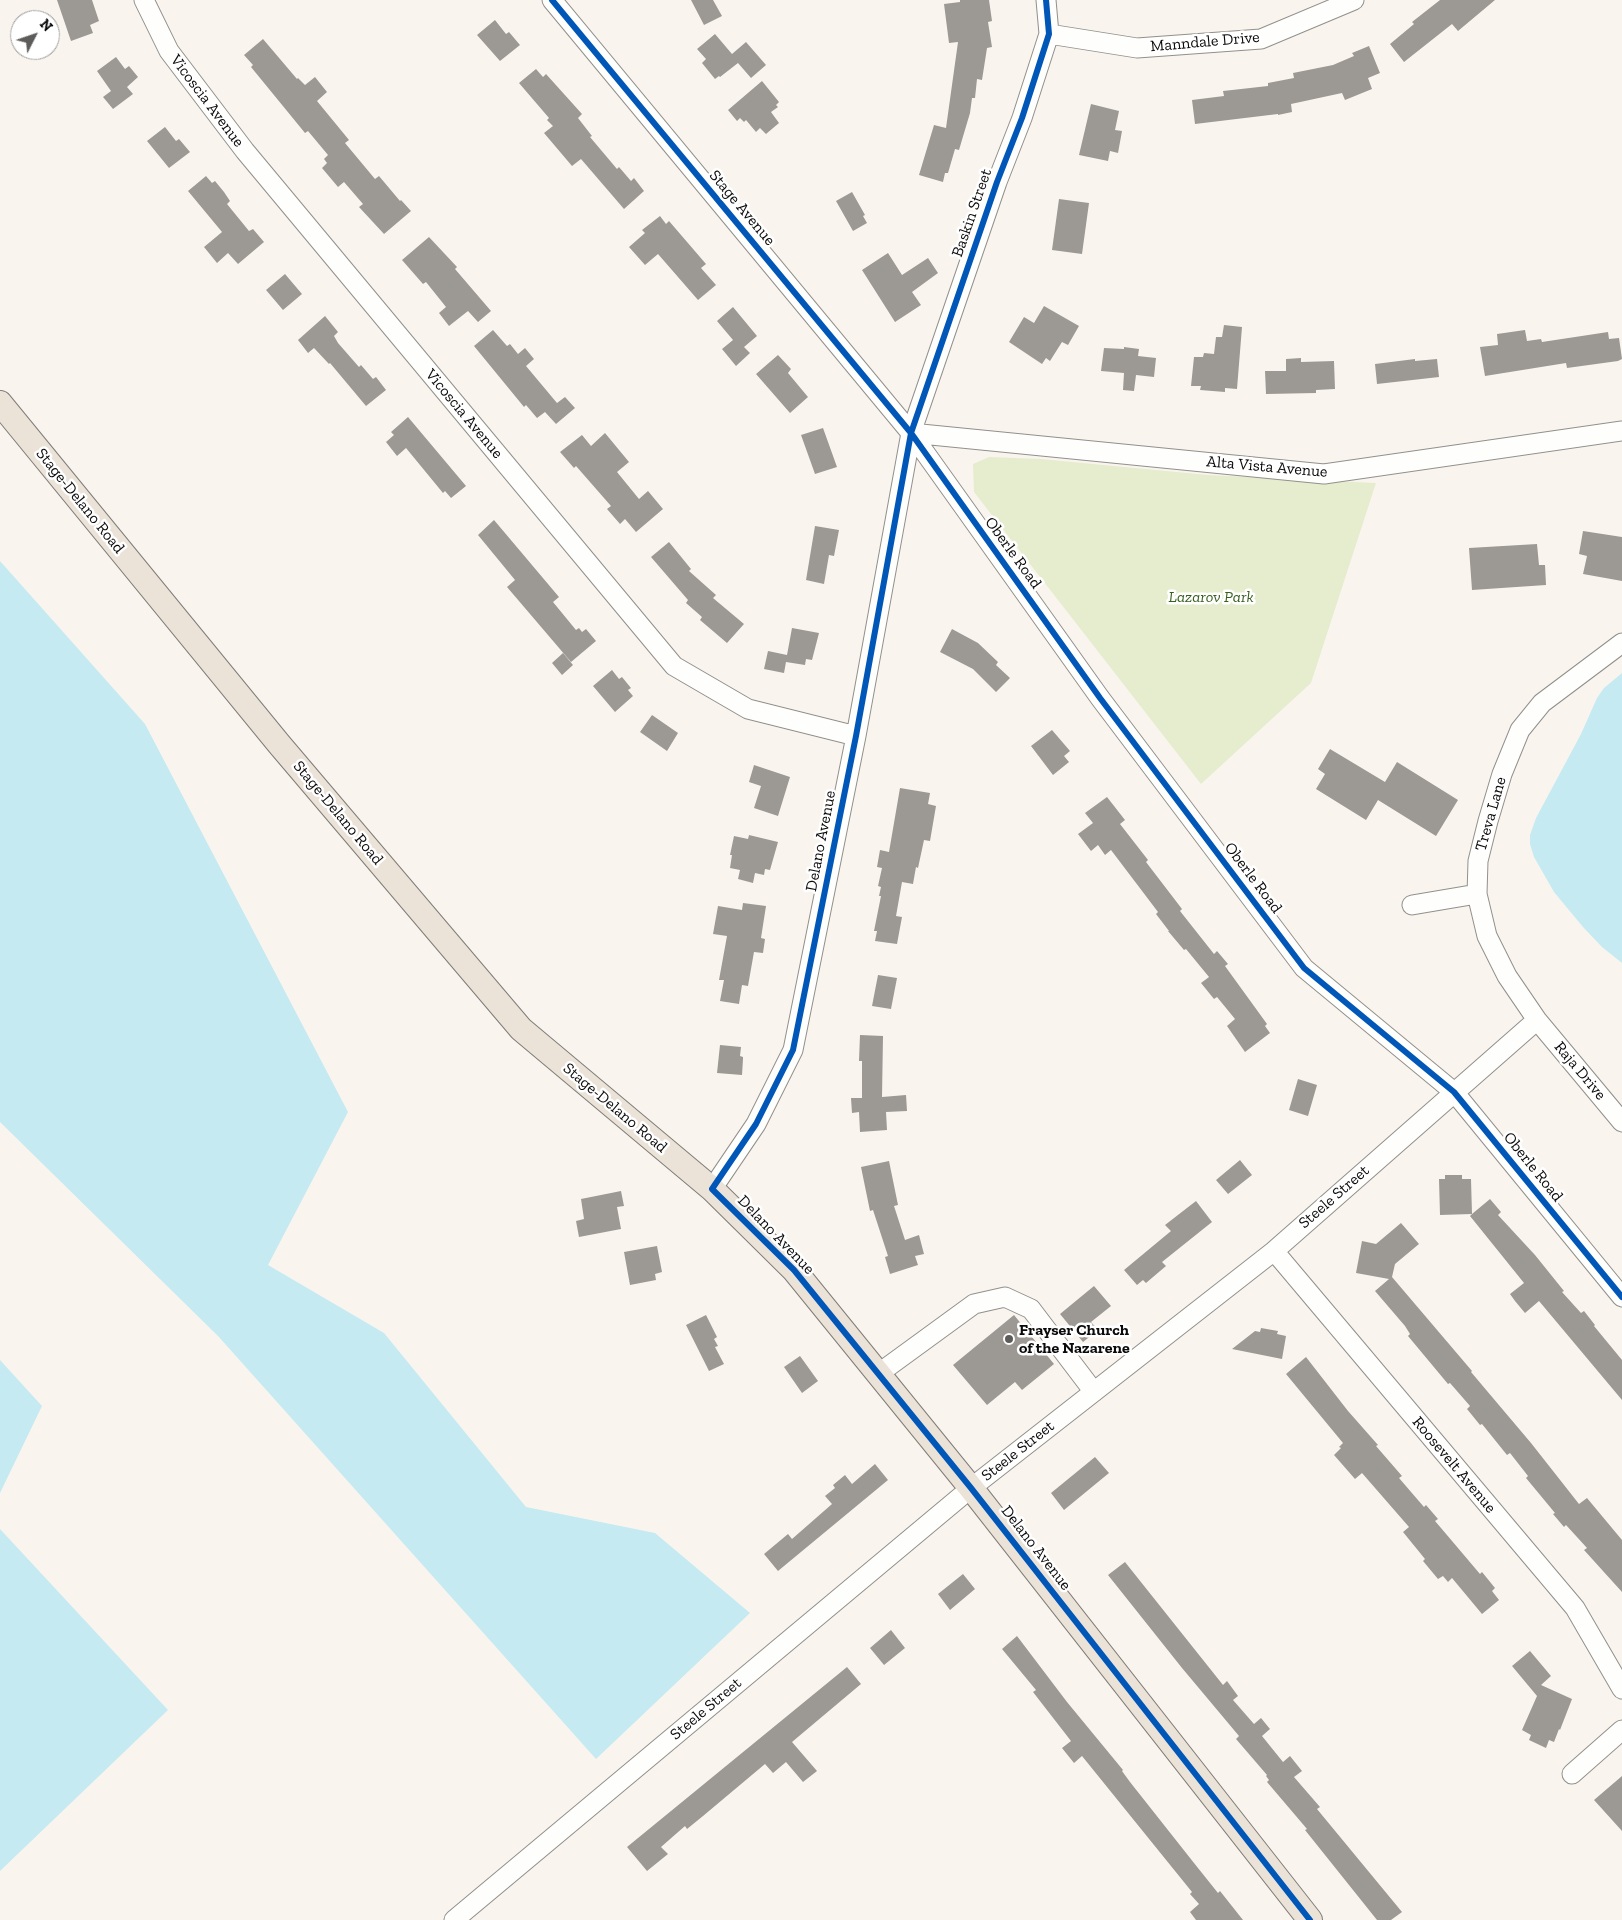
<!DOCTYPE html>
<html>
<head>
<meta charset="utf-8">
<style>
  body { margin:0 }
  #map { position:relative; width:1622px; height:1920px; overflow:hidden; background:#f9f5ee; font-family:"Zilla Slab",serif }
  canvas { display:block }
  .north { position:absolute; left:10px; top:10px; width:50px; height:50px; box-sizing:border-box; background:#fff; border:1px solid #9d9d9d; border-radius:50%; rotate:49deg; font-size:14px; font-weight:700; line-height:20px; text-align:center; color:#0a0a0a }
  .north::after { content:''; display:block; margin:auto; width:18px; height:22px; background:#5e5c5a; clip-path:polygon(50% 0,100% 100%,50% 72%,0 100%) }
</style>
</head>
<body>
<div id="map">
<canvas width="1622" height="1920"></canvas>
<div class="north">N</div>
</div>
<script>
const c = document.querySelector('canvas').getContext('2d');
c.lineJoin = 'round';
function fill(path, color) {
  c.fillStyle = color;
  c.fill(path, 'evenodd');
}
function poly(rows) {
  const path = new Path2D();
  for (const r of rows) {
    path.moveTo(r[0], r[1]);
    for (let i = 2; i < r.length; i += 2) path.lineTo(r[i], r[i + 1]);
  }
  return path;
}
function stroke(path, color, width, dash) {
  c.strokeStyle = color;
  c.lineWidth = width;
  c.lineCap = dash ? 'butt' : 'round';
  c.setLineDash(dash || []);
  c.stroke(path);
}
function drawText(font, color, halo, rows, align = 'center') {
  c.font = font + ' "Zilla Slab",serif';
  c.lineWidth = 5;
  c.setLineDash([]);
  c.textBaseline = 'middle';
  c.strokeStyle = halo;
  c.fillStyle = color;
  for (const [text, x, y, turn = 0] of rows) {
    c.save();
    c.translate(x, y);
    c.rotate((+turn || 0) * Math.PI / 180);
    c.textAlign = isNaN(turn) ? turn : align;
    if (halo) c.strokeText(text, 0, 0);
    c.fillText(text, 0, 0);
    c.restore();
  }
}
const green = poly([
  [989,457,1041,459,1208,475,1376,483,1311,683,1201,784,974,492,973,464]
]);
const water = poly([
  [0,561,145,724,348,1112,268,1265,384,1333,526,1507,655,1533,750,1613,596,1759,218,1336,0,1122],
  [1622,673,1622,963,1602,947,1583,927,1554,892,1534,857,1530,844,1530,835,1536,818,1581,734,1597,698,1604,688],
  [0,1360,42,1406,0,1493],
  [0,1529,168,1710,0,1871]
]);
const building = poly([
  [57,0,92,0,99,21,90,25,93,33,71,41],
  [691,0,713,0,722,16,704,25],
  [960,0,989,0,992,21,988,22,992,47,987,48,982,80,977,79,975,98,972,98,970,113,959,150,955,149,948,173,945,173,943,182,919,175,934,125,946,128,958,42,949,43,944,4,960,2],
  [1440,0,1495,0,1458,31,1452,24,1404,62,1390,44,1414,24,1412,22],
  [495,20,506,34,509,32,520,45,500,61,477,35],
  [715,34,732,54,746,42,766,65,751,78,738,63,720,77,719,76,715,79,702,63,706,59,697,49],
  [263,39,297,79,298,78,305,85,315,77,327,92,317,101,349,140,345,143,375,179,379,176,400,201,401,200,411,211,384,234,359,207,363,204,344,182,338,187,322,168,327,163,324,159,328,155,308,131,305,133,251,67,253,65,244,55],
  [1369,46,1380,73,1368,78,1372,89,1345,100,1342,93,1291,104,1292,112,1278,115,1278,114,1195,124,1192,100,1224,96,1223,91,1268,86,1268,83,1294,78,1293,73,1333,65,1354,56,1352,53],
  [116,57,125,69,129,66,138,77,127,87,133,94,113,109,103,97,111,91,97,71],
  [536,69,543,77,546,74,582,114,578,118,592,136,590,137,617,169,619,167,631,181,634,178,644,191,624,209,581,159,572,166,544,133,553,126,547,120,549,118,519,83],
  [762,81,779,102,776,105,778,107,771,112,779,123,766,134,760,128,756,132,746,120,744,122,740,118,737,121,728,110],
  [1091,104,1119,111,1115,130,1122,131,1118,153,1110,151,1108,161,1079,155],
  [165,127,176,141,179,139,190,152,169,168,147,141],
  [206,176,212,183,215,181,224,192,230,201,227,204,249,231,253,229,264,242,238,264,228,253,217,263,204,247,222,232,188,191],
  [852,192,865,215,863,216,867,223,853,231,836,201],
  [1059,199,1089,203,1082,254,1052,250],
  [660,216,666,224,669,221,706,264,701,268,716,285,698,300,658,254,645,265,629,247,645,233,642,230],
  [429,237,457,267,455,269,491,311,478,322,468,311,449,326,439,313,446,307,426,282,423,284,402,260],
  [888,253,902,275,928,258,938,273,912,292,921,305,895,322,862,270],
  [285,274,302,294,283,310,266,290],
  [1044,306,1079,326,1068,345,1062,342,1050,361,1046,358,1042,364,1009,342,1024,317,1034,323],
  [733,307,757,336,744,347,750,353,736,366,722,349,733,340,717,321],
  [325,316,338,332,334,336,338,343,359,367,361,365,373,379,376,377,386,390,366,406,330,363,329,364,314,348,308,353,298,340],
  [1224,325,1242,327,1237,389,1225,388,1225,392,1200,390,1201,386,1191,386,1194,357,1203,357,1204,353,1214,354,1216,337,1222,337],
  [493,330,507,346,510,344,518,354,525,348,534,359,526,366,557,403,565,397,575,408,556,424,545,412,537,418,526,405,524,407,474,346],
  [1525,330,1527,341,1541,339,1542,342,1608,332,1609,339,1619,338,1622,359,1618,361,1567,368,1566,363,1485,376,1480,347,1498,345,1497,334],
  [1124,347,1139,349,1138,356,1156,358,1154,377,1136,375,1134,391,1123,390,1124,373,1101,371,1104,348,1124,349],
  [778,355,791,369,788,373,808,397,790,413,756,374],
  [1301,358,1301,362,1334,361,1335,389,1316,390,1316,393,1266,394,1265,371,1286,371,1286,359],
  [1415,359,1415,361,1437,359,1439,377,1377,384,1375,364],
  [408,417,466,486,451,498,445,491,443,493,406,448,397,456,386,442,394,435,391,432],
  [823,428,837,467,815,474,801,435],
  [605,433,629,462,617,472,639,499,648,491,663,509,636,532,625,519,620,524,607,509,611,506,576,466,574,468,560,452,582,435,591,446],
  [494,520,559,597,553,602,576,630,579,628,582,632,586,629,596,641,571,662,507,587,515,580,478,535],
  [815,526,839,530,834,556,829,555,824,584,806,580],
  [1583,531,1622,537,1622,581,1583,574,1587,556,1579,554],
  [669,542,691,569,689,571,716,595,713,598,744,624,727,643,700,620,702,617,686,603,688,600,651,557],
  [1537,544,1539,565,1545,565,1546,585,1472,590,1469,548],
  [792,628,819,633,812,660,806,659,805,665,786,662,784,673,764,669,768,651,787,655],
  [952,629,978,643,998,662,996,665,1010,678,996,692,973,669,940,652],
  [563,653,573,665,562,675,552,663],
  [612,670,619,679,622,677,631,688,628,690,633,696,615,712,593,686],
  [652,715,678,733,667,751,640,732],
  [1052,730,1070,751,1064,756,1069,762,1053,775,1031,746],
  [1330,749,1385,782,1397,762,1458,800,1436,836,1378,800,1366,820,1316,789,1325,774,1318,769],
  [754,765,790,777,778,816,754,808,761,786,749,782],
  [900,788,930,793,928,804,936,806,930,841,924,840,918,868,916,867,913,884,902,882,896,916,902,917,897,944,875,941,877,931,874,931,881,896,879,896,881,887,878,886,882,868,877,867,880,850,889,852],
  [1107,797,1125,820,1120,824,1148,860,1146,862,1182,909,1180,911,1214,954,1217,951,1228,964,1225,966,1267,1024,1265,1026,1270,1033,1245,1052,1227,1026,1235,1019,1217,997,1214,999,1201,983,1209,977,1186,949,1184,950,1168,931,1169,931,1156,914,1158,912,1111,850,1105,855,1098,845,1091,851,1078,834,1093,823,1085,813],
  [749,835,778,842,770,870,765,869,764,875,755,873,753,883,738,879,740,870,730,868,732,855,730,855,734,836,748,839],
  [743,903,766,906,761,938,765,939,763,953,754,952,748,986,742,985,739,1004,720,1001,724,980,719,980,727,936,713,934,718,906,742,910],
  [878,975,897,978,891,1009,872,1006],
  [860,1035,883,1036,882,1097,906,1095,907,1111,886,1112,887,1130,860,1132,859,1112,852,1113,851,1098,862,1098,862,1061,859,1061],
  [720,1045,741,1047,740,1056,743,1057,743,1059,742,1075,717,1073],
  [1298,1079,1317,1085,1308,1116,1289,1110],
  [1240,1160,1252,1175,1228,1194,1216,1180],
  [889,1161,898,1205,894,1206,905,1240,919,1235,924,1254,915,1256,918,1265,890,1274,885,1257,888,1256,873,1210,870,1211,861,1167],
  [1445,1175,1462,1175,1462,1179,1471,1179,1472,1214,1490,1199,1501,1212,1498,1215,1535,1255,1564,1291,1562,1292,1581,1313,1584,1311,1595,1325,1594,1326,1622,1360,1622,1400,1539,1301,1525,1313,1515,1301,1510,1294,1524,1283,1470,1216,1472,1214,1440,1215,1439,1179,1445,1179],
  [621,1191,624,1206,617,1207,621,1229,579,1237,576,1221,584,1219,581,1199],
  [1196,1201,1212,1222,1162,1262,1166,1266,1146,1283,1143,1280,1137,1285,1124,1270,1171,1231,1165,1225],
  [1401,1223,1419,1244,1395,1264,1392,1277,1472,1371,1471,1372,1531,1443,1579,1504,1587,1498,1622,1540,1622,1592,1584,1550,1587,1548,1566,1525,1564,1527,1553,1514,1555,1513,1526,1478,1528,1476,1510,1453,1507,1455,1482,1424,1480,1425,1467,1409,1470,1406,1450,1383,1448,1384,1408,1336,1410,1334,1405,1326,1375,1291,1389,1279,1356,1273,1362,1241,1376,1244],
  [657,1246,662,1272,655,1274,656,1280,630,1285,624,1252],
  [1094,1286,1111,1306,1091,1322,1098,1330,1083,1342,1060,1314],
  [706,1315,717,1337,714,1339,718,1346,715,1347,724,1364,709,1371,686,1325],
  [1014,1315,1054,1364,1022,1390,1015,1382,987,1405,953,1365],
  [1261,1328,1278,1331,1277,1334,1286,1336,1282,1359,1232,1349,1255,1331,1260,1332],
  [800,1356,818,1381,802,1393,784,1367],
  [1306,1357,1348,1411,1378,1445,1376,1446,1402,1476,1399,1478,1424,1507,1426,1505,1438,1519,1435,1521,1441,1528,1480,1574,1482,1572,1495,1588,1492,1591,1499,1600,1482,1614,1452,1578,1448,1582,1443,1576,1438,1579,1423,1561,1425,1559,1403,1532,1409,1527,1362,1473,1355,1479,1334,1455,1341,1448,1339,1447,1343,1443,1286,1374],
  [1095,1457,1109,1473,1064,1510,1051,1493],
  [875,1464,888,1480,778,1571,764,1554,788,1534,792,1539,832,1504,825,1496,835,1488,833,1485,845,1475,852,1484],
  [1125,1562,1223,1685,1227,1681,1238,1696,1233,1700,1254,1724,1261,1718,1270,1729,1262,1736,1283,1762,1290,1756,1302,1771,1294,1777,1320,1807,1317,1809,1402,1912,1391,1920,1377,1920,1305,1830,1307,1829,1267,1782,1269,1780,1266,1776,1267,1775,1236,1739,1239,1736,1182,1668,1108,1575],
  [963,1574,975,1589,950,1610,938,1594],
  [891,1630,905,1648,884,1665,870,1648],
  [1017,1636,1067,1702,1123,1770,1122,1771,1130,1782,1194,1863,1218,1893,1220,1891,1243,1920,1196,1920,1190,1912,1199,1904,1190,1894,1192,1892,1082,1756,1074,1763,1062,1748,1071,1741,1033,1692,1036,1690,1002,1649],
  [1530,1651,1551,1676,1541,1685,1572,1699,1560,1730,1559,1729,1554,1742,1549,1740,1546,1748,1529,1740,1531,1735,1522,1730,1537,1696,1512,1666],
  [847,1667,861,1684,792,1742,817,1771,803,1782,786,1762,773,1773,765,1764,703,1816,687,1829,685,1826,661,1847,668,1854,647,1871,627,1847],
  [1622,1776,1622,1831,1594,1800]
]);
const minor = poly([
  [144,0,169,51,245,151,674,666,748,709,856,736],
  [552,0,911,433,1100,698,1304,968,1454,1092,1622,1297],
  [1049,34,1137,48,1261,39,1354,0],
  [911,433,1324,474,1622,431],
  [1622,643,1542,703,1520,730,1502,774,1488,821,1478,861,1477,894,1487,936,1507,976,1537,1020,1622,1122],
  [1412,905,1477,894],
  [712,1189,756,1124,793,1050,856,736,911,433,997,182,1022,118,1049,34,1046,0],
  [1274,1251,1575,1608,1622,1689],
  [878,1374,974,1304,1005,1297,1031,1309,1094,1392],
  [1572,1774,1622,1730],
  [454,1920,971,1488,1274,1251,1537,1020]
]);
const major = poly([
  [0,403,279,744,521,1029,712,1189,794,1270,971,1488,1310,1920]
]);
const cycleway = poly([
  [552,0,911,433,1100,698,1304,968,1454,1092,1622,1297],
  [1046,0,1049,34,1022,118,997,182,911,433,856,736,793,1050,756,1124,712,1189,794,1270,971,1488,1310,1920]
]);
const markers = [
  [1009,1339,5,"#5e5c5a"]
];
const streetNames = [
  ["Manndale Drive",1205,42,-5],
  ["Vicoscia Avenue",207,101,53],
  ["Stage Avenue",742,208,50],
  ["Baskin Street",972,213,-71],
  ["Vicoscia Avenue",464,414,50],
  ["Alta Vista Avenue",1267,467,5],
  ["Stage-Delano Road",80,501,51],
  ["Oberle Road",1013,553,54],
  ["Stage-Delano Road",338,813,50],
  ["Treva Lane",1491,814,-74],
  ["Delano Avenue",821,841,-79],
  ["Oberle Road",1253,878,53],
  ["Raja Drive",1580,1071,50],
  ["Stage-Delano Road",615,1108,40],
  ["Oberle Road",1533,1167,51],
  ["Steele Street",1334,1197,-41],
  ["Delano Avenue",776,1235,46],
  ["Steele Street",1018,1451,-38],
  ["Roosevelt Avenue",1454,1465,50],
  ["Delano Avenue",1036,1548,52],
  ["Steele Street",706,1709,-40]
];
const parkNames = [
  ["Lazarov Park",1211,597]
];
const poiNames = [
  ["Frayser Church",1019,1330],
  ["of the Nazarene",1019,1348]
];
fill(green, '#e6edce');
fill(water, '#c5eaf2');
fill(building, '#9c9894');
stroke(minor, '#92908d', 21);
stroke(major, '#7f7d7a', 26);
stroke(minor, '#fefefc', 19);
stroke(major, '#ebe2d8', 24);
stroke(cycleway, '#0057b8', 6);
for (const [x, y, r, color] of markers) {
  const dot = new Path2D();
  dot.arc(x, y, r, 0, 2 * Math.PI);
  c.fillStyle = color;
  c.fill(dot);
  stroke(dot, '#fff', 2);
}
drawText('16px', '#0a0a0a', '#fff', streetNames);
drawText('italic 16px', '#375f1e', '#fff', parkNames);
drawText('bold 16px', '#0a0a0a', '#fff', poiNames, 'left');
</script>
</body>
</html>
